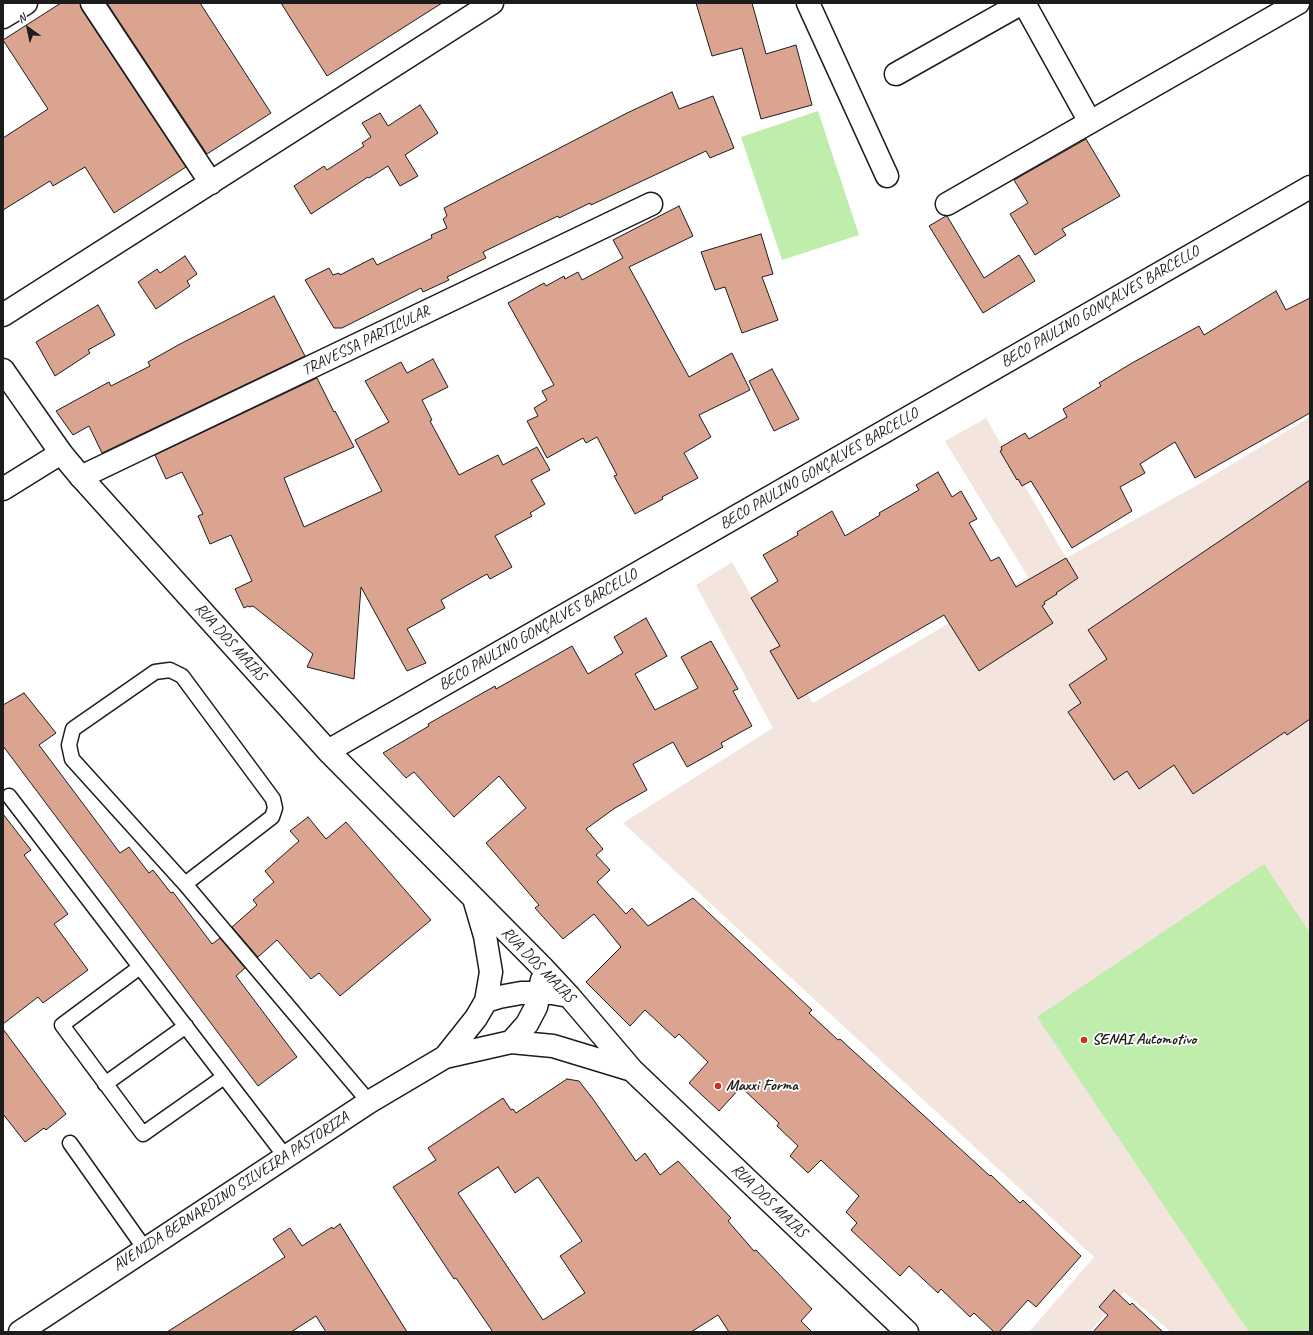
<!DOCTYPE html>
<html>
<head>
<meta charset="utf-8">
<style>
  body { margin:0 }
  #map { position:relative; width:1313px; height:1335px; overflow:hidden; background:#fff; font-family:Caveat,sans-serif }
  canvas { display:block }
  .frame { position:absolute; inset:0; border:4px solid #1c1c1c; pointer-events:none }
  .north { position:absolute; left:8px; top:8px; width:40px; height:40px; -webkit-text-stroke:3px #fff; paint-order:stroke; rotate:327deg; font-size:11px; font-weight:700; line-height:16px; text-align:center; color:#1c1c1c }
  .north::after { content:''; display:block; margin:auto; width:14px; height:18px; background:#1c1c1c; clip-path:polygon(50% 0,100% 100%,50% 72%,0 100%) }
</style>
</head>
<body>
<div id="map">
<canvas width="1313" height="1335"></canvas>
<div class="frame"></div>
<div class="north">N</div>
</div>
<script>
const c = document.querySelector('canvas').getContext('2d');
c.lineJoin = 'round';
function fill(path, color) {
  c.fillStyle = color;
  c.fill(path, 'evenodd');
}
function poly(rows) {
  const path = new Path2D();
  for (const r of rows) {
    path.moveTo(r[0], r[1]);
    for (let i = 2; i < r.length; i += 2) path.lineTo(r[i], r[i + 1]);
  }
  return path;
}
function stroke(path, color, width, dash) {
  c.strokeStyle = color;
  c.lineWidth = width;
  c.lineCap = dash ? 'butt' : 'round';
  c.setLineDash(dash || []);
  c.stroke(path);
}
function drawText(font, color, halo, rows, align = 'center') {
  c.font = font + ' Caveat,sans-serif';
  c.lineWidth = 3.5;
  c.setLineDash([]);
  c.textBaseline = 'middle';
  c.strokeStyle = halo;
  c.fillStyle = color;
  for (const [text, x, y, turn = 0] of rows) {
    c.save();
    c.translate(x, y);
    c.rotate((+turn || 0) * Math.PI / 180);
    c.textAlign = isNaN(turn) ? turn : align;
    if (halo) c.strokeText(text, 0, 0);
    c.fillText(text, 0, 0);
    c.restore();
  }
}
const built = poly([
  [1310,417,1310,1332,1171,1332,1124,1292,1090,1332,1029,1332,1094,1257,623,823,773,728,696,585,732,562,813,703,1028,577,945,441,986,418,1066,558,1201,483]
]);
const green = poly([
  [818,111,859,235,782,260,741,137],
  [1264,864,1310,933,1310,1332,1249,1332,1037,1017]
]);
const building = poly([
  [61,3,80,3,82,10,186,167,114,213,85,167,53,186,50,181,3,210,3,138,48,109,3,40,61,3],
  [107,3,200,3,271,113,207,154,107,3],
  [281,3,442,3,327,76,281,3],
  [696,3,752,3,766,54,796,45,812,105,761,119,742,48,712,56,696,3],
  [672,92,679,109,713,96,734,148,710,158,706,151,591,205,590,203,559,218,558,216,483,252,486,258,447,277,449,280,423,292,421,288,342,328,334,328,305,280,329,268,333,275,339,273,340,275,373,258,377,265,432,238,431,235,447,228,443,219,447,216,444,208,627,113,672,92],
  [420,105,438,133,405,155,418,176,400,186,388,166,369,178,368,177,311,214,294,186,324,166,327,170,364,146,362,143,371,137,362,123,380,113,388,126,420,105],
  [1086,139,1120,196,1062,229,1066,235,1035,255,1010,214,1028,203,1014,180,1086,139],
  [679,206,693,236,629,267,689,377,732,353,750,390,699,415,711,437,684,453,698,478,662,497,663,499,635,514,614,476,617,475,597,437,586,443,583,438,547,458,527,421,538,416,534,408,547,400,542,391,554,385,508,303,544,283,546,286,564,276,565,279,578,272,582,280,623,258,613,240,679,206],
  [946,216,947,216,984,278,1019,255,1035,281,983,313,929,226,946,216],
  [761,234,773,274,762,277,778,320,742,333,725,287,715,290,701,252,761,234],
  [185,256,197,274,187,281,190,286,156,309,138,282,157,269,160,273,185,256],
  [1276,291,1286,310,1310,298,1310,413,1195,478,1175,442,1140,464,1145,473,1120,487,1132,511,1072,548,1031,481,1022,486,1018,479,1017,480,1000,451,1002,450,1001,447,1025,433,1029,439,1067,417,1063,409,1101,386,1099,383,1132,363,1199,326,1204,335,1276,291],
  [274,296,305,356,102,453,89,426,73,435,56,411,109,382,111,386,150,366,148,362,180,344,274,296],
  [98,305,115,335,88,350,90,353,55,376,36,342,98,305],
  [433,359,448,387,422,400,432,420,430,421,459,475,498,455,503,465,537,447,550,470,531,480,545,504,530,513,532,516,495,536,512,567,490,579,487,574,441,600,445,608,407,629,426,663,407,671,361,587,354,679,307,667,313,654,253,606,249,607,248,606,244,608,235,589,252,581,231,535,210,544,198,516,203,514,182,472,166,479,155,455,317,378,334,412,335,411,354,447,284,478,304,527,382,491,355,440,389,422,365,381,401,362,407,373,433,359],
  [772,369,799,419,774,431,749,381,772,369],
  [938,472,952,497,961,491,977,519,969,523,991,561,999,557,1016,587,1066,558,1078,578,1056,593,1057,594,1044,602,1045,604,1042,606,1053,623,979,671,944,615,798,699,770,651,780,646,751,598,778,581,763,555,798,535,797,532,832,511,845,536,880,515,879,513,919,490,916,485,938,472],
  [1310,480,1310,719,1287,735,1285,732,1193,794,1174,765,1139,789,1127,771,1114,780,1068,712,1081,703,1069,685,1107,659,1088,630,1310,480],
  [646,618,667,656,635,674,655,710,698,688,681,657,711,641,738,689,733,691,752,726,721,743,723,747,687,767,673,742,633,764,647,790,615,808,586,829,603,849,596,855,610,870,597,882,626,914,632,908,648,926,693,898,812,1010,809,1013,838,1040,840,1039,990,1176,991,1175,1020,1203,1023,1200,1081,1256,1036,1307,1028,1300,999,1332,994,1332,974,1313,970,1317,941,1289,938,1293,909,1266,900,1276,851,1230,857,1223,846,1212,859,1196,823,1162,821,1160,808,1173,790,1156,798,1146,777,1126,779,1123,741,1087,719,1111,689,1083,708,1062,679,1034,675,1038,645,1010,630,1026,586,982,621,947,594,914,563,939,535,908,539,905,486,843,526,808,499,776,454,817,414,772,406,778,383,753,429,726,428,724,495,686,496,689,572,646,588,674,623,653,614,637,646,618],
  [24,693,56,733,39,745,120,853,129,847,149,873,153,870,171,893,173,892,212,944,220,938,245,968,236,976,297,1057,258,1086,3,746,3,705,24,693],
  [3,814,31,850,24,855,68,914,54,924,88,970,43,1003,38,997,3,1024,3,814],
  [308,817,326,839,346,822,431,920,340,996,319,973,311,979,277,940,258,957,232,927,257,905,253,900,274,882,265,871,299,841,290,831,308,817],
  [3,1029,66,1114,46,1130,44,1128,25,1142,3,1114,3,1029],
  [567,1079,579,1081,593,1099,636,1161,645,1153,660,1175,678,1161,731,1218,728,1221,754,1251,756,1250,812,1309,801,1321,812,1332,729,1332,718,1315,691,1332,493,1332,456,1278,454,1279,393,1187,436,1160,428,1148,503,1098,511,1110,513,1109,516,1113,567,1079],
  [498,1167,515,1193,538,1177,582,1241,560,1256,585,1293,543,1320,458,1193,498,1167],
  [340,1224,407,1332,326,1332,316,1316,291,1332,167,1332,285,1257,273,1239,290,1228,302,1246,332,1227,333,1229,340,1224],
  [1114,1290,1130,1305,1132,1303,1163,1332,1093,1332,1108,1315,1099,1307,1114,1290]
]);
const lane = poly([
  [9,796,285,1156],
  [185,884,272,817,275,808,273,799,182,676,170,670,155,672,73,729,69,745,72,759,185,884,369,1102],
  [140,967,62,1025,143,1134,224,1077],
  [105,1084,186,1026],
  [70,1143,145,1249]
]);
const street = poly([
  [92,3,211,183],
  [808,3,887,176],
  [1024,3,1090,122],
  [3,17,26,3],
  [896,74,1022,3],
  [947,204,1298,3],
  [3,315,492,3],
  [81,477,651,204],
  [3,489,61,453]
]);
const secondary = poly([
  [3,370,61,453,81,477,328,751,542,967,569,996,632,1070,907,1332],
  [328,751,1310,187],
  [486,1001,499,997,521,993,552,993,569,996],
  [511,1042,527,1024,536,1007,542,980],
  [445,1057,476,1018,486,1001,491,972,485,936,475,902],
  [20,1332,369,1102,445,1057,511,1042,553,1046,632,1070]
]);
const markers = [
  [1084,1040,4,"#c8321e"],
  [718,1086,4,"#c8321e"]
];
const streetNames = [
  ["BECO PAULINO GONÇALVES BARCELLO",1100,307,-30],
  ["TRAVESSA PARTICULAR",366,341,-26],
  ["BECO PAULINO GONÇALVES BARCELLO",819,469,-30],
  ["BECO PAULINO GONÇALVES BARCELLO",538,630,-30],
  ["RUA DOS MAIAS",230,642,48],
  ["RUA DOS MAIAS",538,965,46],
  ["AVENIDA BERNARDINO SILVEIRA PASTORIZA",231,1192,-33],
  ["RUA DOS MAIAS",769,1201,44]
];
const poiNames = [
  ["SENAI Automotivo",1092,1040],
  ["Maxxi Forma",726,1086]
];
fill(built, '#f4e4de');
fill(green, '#bfedab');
fill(building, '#daa490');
stroke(building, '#1c1c1c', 1);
stroke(lane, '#1c1c1c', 17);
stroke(street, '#1c1c1c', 25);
stroke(secondary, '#1c1c1c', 25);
stroke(lane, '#fff', 14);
stroke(street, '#fff', 22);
stroke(secondary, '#fff', 22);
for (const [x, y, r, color] of markers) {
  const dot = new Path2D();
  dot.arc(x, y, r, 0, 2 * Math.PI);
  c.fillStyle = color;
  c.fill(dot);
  stroke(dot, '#fff', 1.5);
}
drawText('16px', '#1c1c1c', '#fff', streetNames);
drawText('bold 16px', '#1c1c1c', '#fff', poiNames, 'left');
</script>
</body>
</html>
